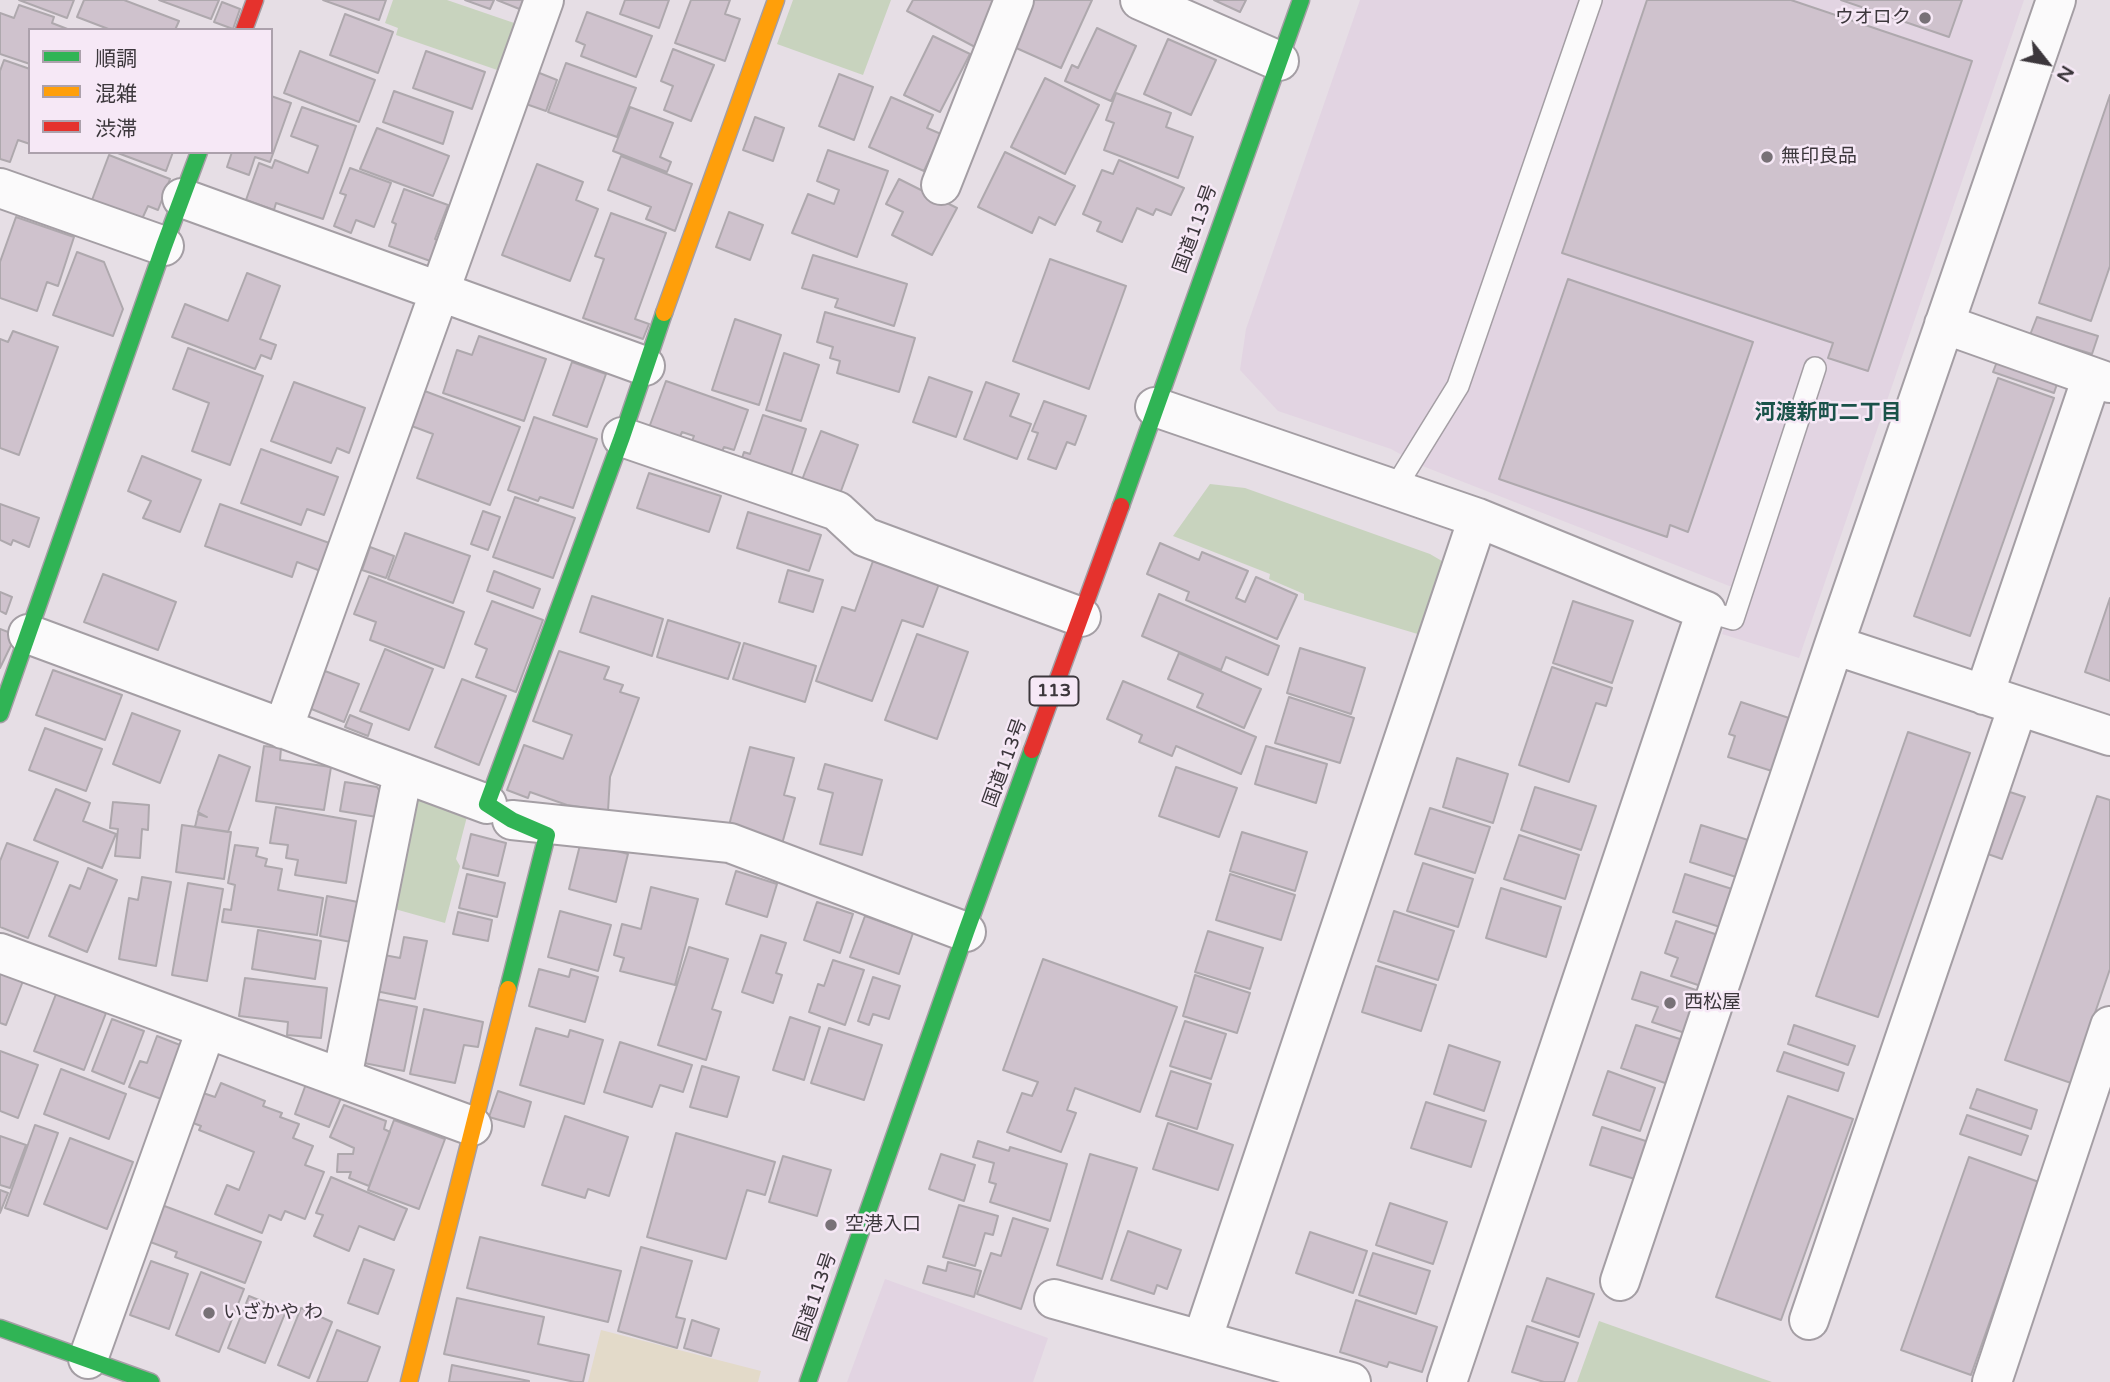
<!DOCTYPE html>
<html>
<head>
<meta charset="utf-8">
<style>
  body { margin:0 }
  #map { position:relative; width:2110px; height:1382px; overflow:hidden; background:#e6dee5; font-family:"Varela Round","Noto Sans JP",sans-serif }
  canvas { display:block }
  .legend { position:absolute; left:28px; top:28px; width:245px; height:126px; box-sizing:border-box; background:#f6e8f6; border:2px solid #aca1ac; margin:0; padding:9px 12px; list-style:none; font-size:21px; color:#3c373c }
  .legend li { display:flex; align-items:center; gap:14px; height:35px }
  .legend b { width:35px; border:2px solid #aca1ac }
  .north { position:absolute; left:2012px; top:28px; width:70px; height:70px; -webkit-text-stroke:5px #f6e8f6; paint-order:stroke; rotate:121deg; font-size:19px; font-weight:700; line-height:28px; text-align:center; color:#3c373c }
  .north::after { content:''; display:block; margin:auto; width:24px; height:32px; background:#3c373c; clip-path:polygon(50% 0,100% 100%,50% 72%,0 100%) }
</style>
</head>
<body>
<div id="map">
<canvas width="2110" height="1382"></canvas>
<ul class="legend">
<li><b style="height:9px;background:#30b455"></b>順調</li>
<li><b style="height:9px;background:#ff9f0a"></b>混雑</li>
<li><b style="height:9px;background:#e5322d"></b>渋滞</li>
</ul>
<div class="north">N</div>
</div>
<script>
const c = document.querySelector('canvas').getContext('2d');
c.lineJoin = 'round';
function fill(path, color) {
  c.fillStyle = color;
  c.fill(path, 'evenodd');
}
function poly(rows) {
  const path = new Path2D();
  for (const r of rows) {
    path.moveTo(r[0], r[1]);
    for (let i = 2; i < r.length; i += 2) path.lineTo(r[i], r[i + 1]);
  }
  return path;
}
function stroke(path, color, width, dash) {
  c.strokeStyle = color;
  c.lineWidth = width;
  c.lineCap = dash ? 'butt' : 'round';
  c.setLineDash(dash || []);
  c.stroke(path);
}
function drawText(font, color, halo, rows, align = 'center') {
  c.font = font + ' "Varela Round","Noto Sans JP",sans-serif';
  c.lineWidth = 5;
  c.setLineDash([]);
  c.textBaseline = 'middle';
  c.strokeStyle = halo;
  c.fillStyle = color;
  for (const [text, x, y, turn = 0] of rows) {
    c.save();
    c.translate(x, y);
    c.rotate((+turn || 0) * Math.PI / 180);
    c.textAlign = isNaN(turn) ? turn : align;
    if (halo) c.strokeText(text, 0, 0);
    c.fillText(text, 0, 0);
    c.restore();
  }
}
const built = poly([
  [1360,0,2024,0,1799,658,1722,634,1737,589,1420,465,1391,449,1278,411,1240,370,1246,329],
  [885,1279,1048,1338,1033,1382,847,1382]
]);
const green = poly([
  [393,0,447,0,520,25,503,72,396,35,398,28,385,23],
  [793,0,891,0,863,75,777,44],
  [1210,484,1245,488,1430,554,1447,564,1421,635,1304,600,1304,594,1269,579,1270,574,1173,536],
  [409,782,470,805,456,859,460,866,445,923,384,906],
  [1599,1321,1772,1382,1577,1382]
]);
const sand = poly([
  [601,1330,761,1371,758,1382,588,1382]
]);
const building = poly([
  [19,0,74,0,67,18,19,0],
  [84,0,124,0,179,21,175,30,111,30,77,17,84,0],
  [159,0,219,0,211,19,159,0],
  [323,0,386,0,379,20,323,0],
  [465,0,494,0,490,9,465,0],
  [497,0,526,0,522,10,497,0],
  [625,0,669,0,659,28,620,14,625,0],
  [691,0,730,0,725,14,740,19,725,61,675,43,691,0],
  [913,0,1000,0,975,47,907,11,913,0],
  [1025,0,1092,0,1061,68,1005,43,1025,0],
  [1214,0,1246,0,1240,12,1214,0],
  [1647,0,1791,0,1972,61,1868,371,1828,358,1833,343,1562,253,1647,0],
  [1841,0,1962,0,1949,37,1841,0],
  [222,2,240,9,233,29,214,22,222,2],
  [19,5,54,17,52,23,70,30,30,30,30,64,0,54,0,13,14,18,19,5],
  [587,12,652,36,636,77,581,56,585,45,576,41,587,12],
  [345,14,393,32,378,73,330,55,345,14],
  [1097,28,1136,46,1111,101,1065,81,1072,65,1078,68,1097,28],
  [933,36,970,54,940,112,904,95,933,36],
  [1168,39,1216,60,1191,115,1144,94,1168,39],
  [673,49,714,65,691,121,664,110,673,86,661,81,673,49],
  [300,51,375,80,359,122,284,93,300,51],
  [426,51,485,72,472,109,413,88,426,51],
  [4,60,30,69,30,144,18,140,10,162,0,159,0,71,4,60],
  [566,63,636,88,617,137,548,112,566,63],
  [537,72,557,80,546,111,526,104,537,72],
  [839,74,873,87,854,140,819,126,839,74],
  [1045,78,1099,105,1065,174,1011,147,1045,78],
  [394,91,453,112,443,144,383,122,394,91],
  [1116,93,1171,113,1166,127,1193,137,1178,178,1104,150,1114,123,1106,120,1116,93],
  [2110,95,2110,266,2091,321,2039,303,2110,95],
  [271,96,291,103,270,162,255,157,249,175,227,167,232,152,271,152,271,96],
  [891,97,933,115,927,128,941,134,924,171,869,147,891,97],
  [302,107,356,126,323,219,276,203,274,210,246,200,259,163,272,168,275,160,308,173,318,146,291,136,302,107],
  [630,107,673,123,660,157,671,162,667,172,613,151,630,107],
  [755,117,784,128,773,161,743,150,755,117],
  [377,128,449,156,433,196,360,169,377,128],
  [828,150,888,171,857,257,792,233,808,194,834,204,839,190,817,181,828,150],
  [115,152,173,152,166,171,115,152],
  [1005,152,1075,186,1055,225,1039,217,1032,233,978,207,1005,152],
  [109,155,170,179,158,210,148,206,142,219,92,200,109,155],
  [621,156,692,184,675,231,646,219,651,207,608,190,621,156],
  [1119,160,1184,188,1171,215,1156,209,1153,215,1137,208,1122,242,1097,231,1101,222,1083,214,1102,170,1113,174,1119,160],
  [537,164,583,182,576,200,598,209,570,281,502,255,537,164],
  [350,168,391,183,374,227,356,220,351,233,334,226,346,195,340,193,350,168],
  [899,179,957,208,932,255,892,235,903,212,886,204,899,179],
  [404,189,448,205,435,239,441,241,433,262,389,246,396,224,392,222,404,189],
  [729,212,763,225,750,260,716,247,729,212],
  [611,213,666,233,635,319,649,324,643,339,583,318,604,259,595,256,611,213],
  [16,217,74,237,58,286,47,282,37,311,0,298,0,262,16,217],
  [77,252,104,262,123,309,113,336,53,315,77,252],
  [813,255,907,284,894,326,835,307,838,299,802,288,813,255],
  [1050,259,1126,286,1089,389,1013,361,1050,259],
  [247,273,280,286,260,339,276,345,271,359,261,355,255,369,172,337,185,304,228,321,247,273],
  [1568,279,1753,342,1688,532,1670,525,1667,537,1499,479,1568,279],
  [825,312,915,338,899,392,837,373,840,361,830,358,833,347,817,342,825,312],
  [2037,317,2098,336,2092,354,2030,335,2037,317],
  [735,319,781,335,759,405,712,390,735,319],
  [13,331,58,347,19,455,0,448,0,339,8,342,13,331],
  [479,336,546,359,524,421,443,393,457,350,472,355,479,336],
  [188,348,263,376,230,465,192,451,209,403,173,389,188,348],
  [784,353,819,365,801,421,766,410,784,353],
  [2000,354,2060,375,2054,393,1993,372,2000,354],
  [572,362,606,374,587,427,553,415,572,362],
  [929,377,972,392,956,437,913,422,929,377],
  [1998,378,2054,398,1970,636,1914,616,1998,378],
  [666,381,748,410,734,450,724,447,720,456,690,446,694,436,682,432,676,446,646,436,666,381],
  [294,382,365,408,349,453,337,448,331,463,271,441,294,382],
  [986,382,1019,394,1010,416,1031,424,1017,459,964,439,986,382],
  [422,390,520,427,490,505,417,478,433,434,409,425,422,390],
  [1044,401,1086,416,1075,445,1067,442,1056,469,1028,459,1038,433,1032,431,1044,401],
  [763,415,806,429,788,484,739,467,744,452,750,454,763,415],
  [534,417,597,439,573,508,540,497,538,501,508,490,534,417],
  [821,431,858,445,838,499,800,485,821,431],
  [261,449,338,477,324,515,307,509,301,525,241,503,261,449],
  [142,456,201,480,180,532,143,518,151,501,128,491,142,456],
  [649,473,721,496,709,532,637,508,649,473],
  [515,497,575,518,553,578,493,557,515,497],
  [0,504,39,518,29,547,13,540,11,545,0,540,0,504],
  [220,504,335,545,326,573,297,562,292,577,205,546,220,504],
  [483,511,500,517,488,550,471,544,483,511],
  [748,512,821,535,809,571,737,548,748,512],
  [405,533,470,556,453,603,388,579,405,533],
  [1160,543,1199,560,1202,552,1248,571,1236,598,1245,602,1256,577,1297,595,1277,639,1186,600,1189,592,1147,574,1160,543],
  [370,547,394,556,386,578,362,570,370,547],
  [873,561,939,584,923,627,902,620,872,701,816,681,842,607,855,611,873,561],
  [788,570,823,580,813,612,779,602,788,570],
  [494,571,540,589,533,608,487,591,494,571],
  [103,574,176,602,158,650,84,622,103,574],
  [369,576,464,612,444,668,370,640,376,622,354,614,369,576],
  [0,592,12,597,6,614,0,611,0,592],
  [1159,594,1279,646,1268,675,1226,657,1221,670,1142,636,1159,594],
  [592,596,663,619,652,656,580,632,592,596],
  [2110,598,2110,681,2085,672,2110,598],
  [492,601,543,620,516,692,476,677,487,649,475,644,492,601],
  [1573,601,1633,621,1612,683,1553,663,1573,601],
  [668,620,740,643,728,679,657,657,668,620],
  [0,629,16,635,0,668,0,629],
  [917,634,968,652,937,739,885,720,917,634],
  [744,643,816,666,805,702,733,679,744,643],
  [1300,648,1365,668,1351,714,1287,693,1300,648],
  [385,649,433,669,409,730,360,711,385,649],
  [559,651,609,667,604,679,623,685,620,692,639,698,610,777,608,811,567,805,530,792,528,798,507,790,524,745,563,759,572,735,533,721,559,651],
  [1179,653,1261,689,1244,728,1197,707,1203,694,1168,679,1179,653],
  [1552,667,1612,688,1606,706,1596,703,1569,782,1519,765,1552,667],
  [53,670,122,695,105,740,36,715,53,670],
  [325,671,359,684,344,722,309,708,325,671],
  [462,679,506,696,479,765,435,747,462,679],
  [1123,681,1256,737,1241,774,1176,746,1172,756,1139,742,1142,735,1107,719,1123,681],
  [1289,697,1354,718,1340,763,1275,743,1289,697],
  [1741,702,1792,719,1775,772,1728,757,1735,736,1729,734,1741,702],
  [132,713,180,731,160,783,113,764,132,713],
  [350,715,372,724,368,736,345,727,350,715],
  [45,728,102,749,86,791,29,770,45,728],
  [1908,732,1970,753,1878,1017,1816,996,1908,732],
  [264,746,281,748,280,760,331,767,324,810,256,801,264,746],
  [1266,746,1327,764,1316,803,1255,784,1266,746],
  [750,747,794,758,784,795,795,798,782,844,728,829,750,747],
  [219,755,250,767,228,832,195,827,198,814,207,817,198,812,219,755],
  [1457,758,1508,774,1493,823,1443,807,1457,758],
  [825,764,882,780,862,855,820,844,833,793,818,789,825,764],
  [1176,767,1237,788,1219,837,1159,816,1176,767],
  [345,782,377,787,381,793,377,817,340,811,345,782],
  [1535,787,1596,806,1581,850,1521,830,1535,787],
  [56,789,90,803,83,821,116,834,102,868,34,840,56,789],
  [2007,791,2025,797,2002,859,1985,853,2007,791],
  [2097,796,2110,800,2110,969,2071,1083,2005,1060,2097,796],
  [113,802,149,805,148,830,142,829,140,858,115,856,118,829,110,828,113,802],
  [276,807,356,821,346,883,295,875,298,860,286,858,288,845,270,843,276,807],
  [1430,808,1490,827,1475,873,1415,854,1430,808],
  [182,825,231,832,224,879,176,872,182,825],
  [1701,825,1748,840,1736,877,1690,862,1701,825],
  [1242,832,1307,852,1295,891,1230,871,1242,832],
  [471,834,506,843,498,876,463,868,471,834],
  [1519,835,1579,855,1565,899,1504,879,1519,835],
  [581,841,628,854,616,902,569,889,581,841],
  [7,843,58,862,28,938,0,927,0,861,7,843],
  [235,845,258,848,256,856,267,859,265,866,282,869,278,890,323,898,317,935,222,922,224,909,231,910,235,885,228,883,235,845],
  [1423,863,1473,879,1458,927,1407,911,1423,863],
  [88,868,117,880,87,952,49,936,70,885,80,889,88,868],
  [736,871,777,884,767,917,726,904,736,871],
  [467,874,505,883,497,917,459,908,467,874],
  [1230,874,1295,895,1281,940,1216,920,1230,874],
  [1685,874,1732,889,1720,927,1673,912,1685,874],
  [142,877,171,882,156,966,119,959,129,898,138,900,142,877],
  [188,883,223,889,207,981,172,975,188,883],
  [651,887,698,899,675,985,620,971,624,958,614,955,622,924,641,929,651,887],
  [1501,888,1561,907,1546,957,1486,938,1501,888],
  [327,896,358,902,351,942,320,936,327,896],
  [817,902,853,914,840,953,804,940,817,902],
  [560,911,611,925,598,971,548,957,560,911],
  [1394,911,1454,931,1438,980,1378,961,1394,911],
  [458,912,492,920,488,941,453,934,458,912],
  [865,916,913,933,899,974,850,957,865,916],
  [1676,921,1718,935,1701,986,1671,976,1678,958,1665,953,1676,921],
  [258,930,321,941,315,979,252,969,258,930],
  [1208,931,1263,948,1250,989,1195,972,1208,931],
  [761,935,786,943,776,973,782,975,773,1003,742,992,761,935],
  [404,937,427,941,415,999,371,990,379,954,400,958,404,937],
  [689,947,728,959,712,1009,721,1012,706,1060,658,1045,689,947],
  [1043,959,1177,1007,1140,1112,1075,1088,1067,1110,1076,1113,1061,1152,1007,1132,1022,1093,1032,1096,1038,1082,1003,1070,1043,959],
  [833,960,864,970,845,1025,809,1012,818,984,824,986,833,960],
  [1376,966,1436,985,1421,1031,1362,1012,1376,966],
  [539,969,569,977,571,969,598,977,585,1022,529,1006,539,969],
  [0,972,23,981,6,1025,0,1023,0,972],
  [1641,972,1699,991,1685,1033,1652,1022,1658,1007,1632,999,1641,972],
  [1195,975,1250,993,1237,1033,1183,1016,1195,975],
  [873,977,900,986,889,1019,873,1014,869,1025,858,1021,873,977],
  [245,978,327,988,321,1038,287,1035,288,1022,239,1016,245,978],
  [56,994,106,1013,84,1070,34,1051,56,994],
  [366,997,417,1007,404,1071,354,1061,366,997],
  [424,1009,483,1022,478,1047,464,1045,455,1083,410,1074,424,1009],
  [790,1017,820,1027,804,1080,773,1070,790,1017],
  [112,1019,144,1031,124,1084,92,1071,112,1019],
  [1185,1021,1226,1034,1211,1079,1170,1066,1185,1021],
  [1636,1025,1683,1040,1668,1084,1621,1068,1636,1025],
  [1794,1025,1855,1046,1848,1065,1788,1044,1794,1025],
  [536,1028,568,1037,570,1030,603,1040,584,1104,520,1085,536,1028],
  [829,1028,882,1045,864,1100,811,1083,829,1028],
  [157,1036,193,1050,172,1103,129,1087,140,1061,147,1063,157,1036],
  [620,1042,692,1065,683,1092,660,1085,652,1107,604,1092,620,1042],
  [1449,1045,1500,1062,1484,1111,1434,1094,1449,1045],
  [0,1051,38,1065,18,1118,0,1111,0,1051],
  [1784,1052,1844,1073,1838,1091,1777,1071,1784,1052],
  [702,1066,739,1077,727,1117,690,1107,702,1066],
  [61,1069,126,1094,109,1139,44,1114,61,1069],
  [1171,1071,1211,1084,1197,1129,1156,1116,1171,1071],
  [1608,1071,1655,1088,1640,1131,1593,1115,1608,1071],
  [221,1083,265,1101,263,1106,282,1113,280,1117,299,1124,293,1138,313,1146,305,1165,324,1172,305,1219,285,1211,281,1220,269,1215,262,1233,215,1214,227,1185,239,1190,254,1152,199,1130,201,1126,188,1121,200,1092,215,1097,221,1083],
  [306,1084,341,1098,329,1127,295,1114,306,1084],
  [1977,1089,2037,1110,2031,1129,1970,1108,1977,1089],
  [498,1091,531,1102,524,1127,489,1117,498,1091],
  [1788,1096,1853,1119,1781,1320,1716,1297,1788,1096],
  [1426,1102,1486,1121,1471,1167,1411,1148,1426,1102],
  [344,1105,386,1121,384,1129,390,1132,369,1186,349,1178,351,1172,337,1172,338,1154,353,1154,354,1148,330,1137,344,1105],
  [1967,1115,2028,1136,2021,1155,1960,1134,1967,1115],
  [565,1116,628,1137,609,1196,588,1189,585,1198,542,1185,565,1116],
  [394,1120,445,1139,419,1209,368,1190,394,1120],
  [1168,1123,1233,1145,1218,1190,1153,1169,1168,1123],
  [35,1125,58,1133,28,1216,5,1208,35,1125],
  [1602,1127,1652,1143,1641,1181,1590,1165,1602,1127],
  [676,1133,775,1162,765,1195,747,1190,726,1259,647,1237,676,1133],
  [0,1136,26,1145,10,1188,0,1185,0,1136],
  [70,1138,133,1162,107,1229,44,1204,70,1138],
  [978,1141,1009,1151,1010,1147,1067,1164,1050,1221,990,1202,996,1184,989,1182,994,1163,973,1157,978,1141],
  [941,1154,975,1165,964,1201,929,1189,941,1154],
  [1090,1154,1137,1168,1102,1279,1057,1265,1090,1154],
  [783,1156,831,1170,817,1216,769,1202,783,1156],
  [1969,1157,2039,1182,1971,1375,1901,1350,1969,1157],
  [331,1177,407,1209,394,1240,359,1226,349,1251,314,1236,323,1215,316,1213,331,1177],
  [0,1190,8,1193,0,1213,0,1190],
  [1390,1203,1447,1222,1433,1264,1376,1245,1390,1203],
  [159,1204,261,1242,245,1283,175,1257,177,1252,145,1240,159,1204],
  [959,1205,998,1216,993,1235,985,1233,975,1266,943,1257,959,1205],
  [1013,1218,1048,1229,1021,1309,977,1294,991,1253,1001,1256,1013,1218],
  [1128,1231,1181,1250,1167,1289,1157,1285,1154,1294,1111,1280,1128,1231],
  [1310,1232,1367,1251,1353,1293,1296,1273,1310,1232],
  [480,1237,621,1271,608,1322,467,1288,480,1237],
  [641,1247,692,1261,676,1317,685,1319,677,1348,618,1331,641,1247],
  [1373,1253,1430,1271,1416,1314,1359,1295,1373,1253],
  [364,1259,394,1270,378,1314,348,1303,364,1259],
  [151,1261,188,1274,169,1329,130,1315,151,1261],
  [948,1262,981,1271,974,1297,923,1283,928,1266,946,1271,948,1262],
  [201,1272,244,1289,219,1352,176,1335,201,1272],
  [1547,1278,1594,1294,1579,1337,1532,1321,1547,1278],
  [249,1296,286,1311,265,1363,228,1348,249,1296],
  [457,1298,544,1317,538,1344,589,1355,583,1382,575,1382,444,1354,457,1298],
  [1356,1300,1437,1327,1422,1372,1389,1362,1387,1367,1340,1352,1356,1300],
  [301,1308,332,1322,309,1378,278,1365,301,1308],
  [692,1320,719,1329,711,1356,684,1348,692,1320],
  [1527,1326,1578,1343,1564,1382,1544,1382,1512,1372,1527,1326],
  [337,1330,380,1347,367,1382,317,1382,337,1330],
  [452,1365,529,1381,529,1382,449,1382,452,1365]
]);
const lane = poly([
  [1395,488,1458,386,1591,0],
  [1706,611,1733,619,1815,368]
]);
const street = poly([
  [1140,0,1279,61],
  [941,185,1014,0],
  [0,188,164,246],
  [182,198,645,366],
  [1944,324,2110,383],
  [1155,407,1478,518,1706,611,1447,1382],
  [622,437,837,511,865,537,1081,617],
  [28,634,487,804],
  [1834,645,2110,736],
  [1984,695,2092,377],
  [283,729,544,0],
  [512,820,730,843,966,932],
  [0,953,472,1126],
  [342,1078,403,773],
  [1620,1281,1834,645,2056,0],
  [1054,1299,1351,1382],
  [1809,1320,2018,706],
  [1202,1340,1478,518],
  [88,1359,206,1030],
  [1992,1382,2110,1026]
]);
const fast = poly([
  [1121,506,1301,0],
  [0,714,164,246,199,152],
  [508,989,547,835,512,820,487,804,622,437,664,313],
  [0,1328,151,1382],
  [808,1382,966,932,1032,750]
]);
const slow = poly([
  [664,313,776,0],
  [409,1382,508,989]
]);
const jam = poly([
  [244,30,255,0],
  [1032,750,1121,506]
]);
const markers = [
  [1925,18,7,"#787177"],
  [1767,157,7,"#787177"],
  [1670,1003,7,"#787177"],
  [831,1225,7,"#787177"],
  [209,1313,7,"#787177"]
];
const shields = [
  [1054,691,49]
];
const shieldNames = [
  ["113",1054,691]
];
const poiNames = [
  ["ウオロク",1911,18,"right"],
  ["無印良品",1781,157],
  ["西松屋",1684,1003],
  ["空港入口",845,1225],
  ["いざかや わ",223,1313]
];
const streetNames = [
  ["国道113号",1196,229,-70],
  ["国道113号",1006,763,-70],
  ["国道113号",816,1297,-71]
];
const neighbourhoodNames = [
  ["河渡新町二丁目",1828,413]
];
fill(built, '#e2d4e2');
fill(green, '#c8d3be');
fill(sand, '#e3dac9');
fill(building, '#cfc2cd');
stroke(building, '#aea8ad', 2);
stroke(lane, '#a49ea4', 24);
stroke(street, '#a49ea4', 42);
stroke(fast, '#a49ea4', 19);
stroke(slow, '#a49ea4', 19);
stroke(jam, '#a49ea4', 19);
stroke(lane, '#fbfafb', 21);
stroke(street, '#fbfafb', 38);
stroke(fast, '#30b455', 16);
stroke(slow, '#ff9f0a', 16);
stroke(jam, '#e5322d', 16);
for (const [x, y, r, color] of markers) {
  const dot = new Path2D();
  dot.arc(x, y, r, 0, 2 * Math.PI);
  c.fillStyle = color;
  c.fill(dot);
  stroke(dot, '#f6e8f6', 2.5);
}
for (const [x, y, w] of shields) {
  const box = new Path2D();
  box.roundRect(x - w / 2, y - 14.5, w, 29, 5);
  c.fillStyle = '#f6e8f6';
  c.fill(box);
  stroke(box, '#3c373c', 2);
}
drawText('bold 18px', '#3c373c', null, shieldNames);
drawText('19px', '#3c373c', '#f6e8f6', poiNames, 'left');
drawText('19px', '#3c373c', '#f6e8f6', streetNames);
drawText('bold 21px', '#1a5249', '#f6e8f6', neighbourhoodNames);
</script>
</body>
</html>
